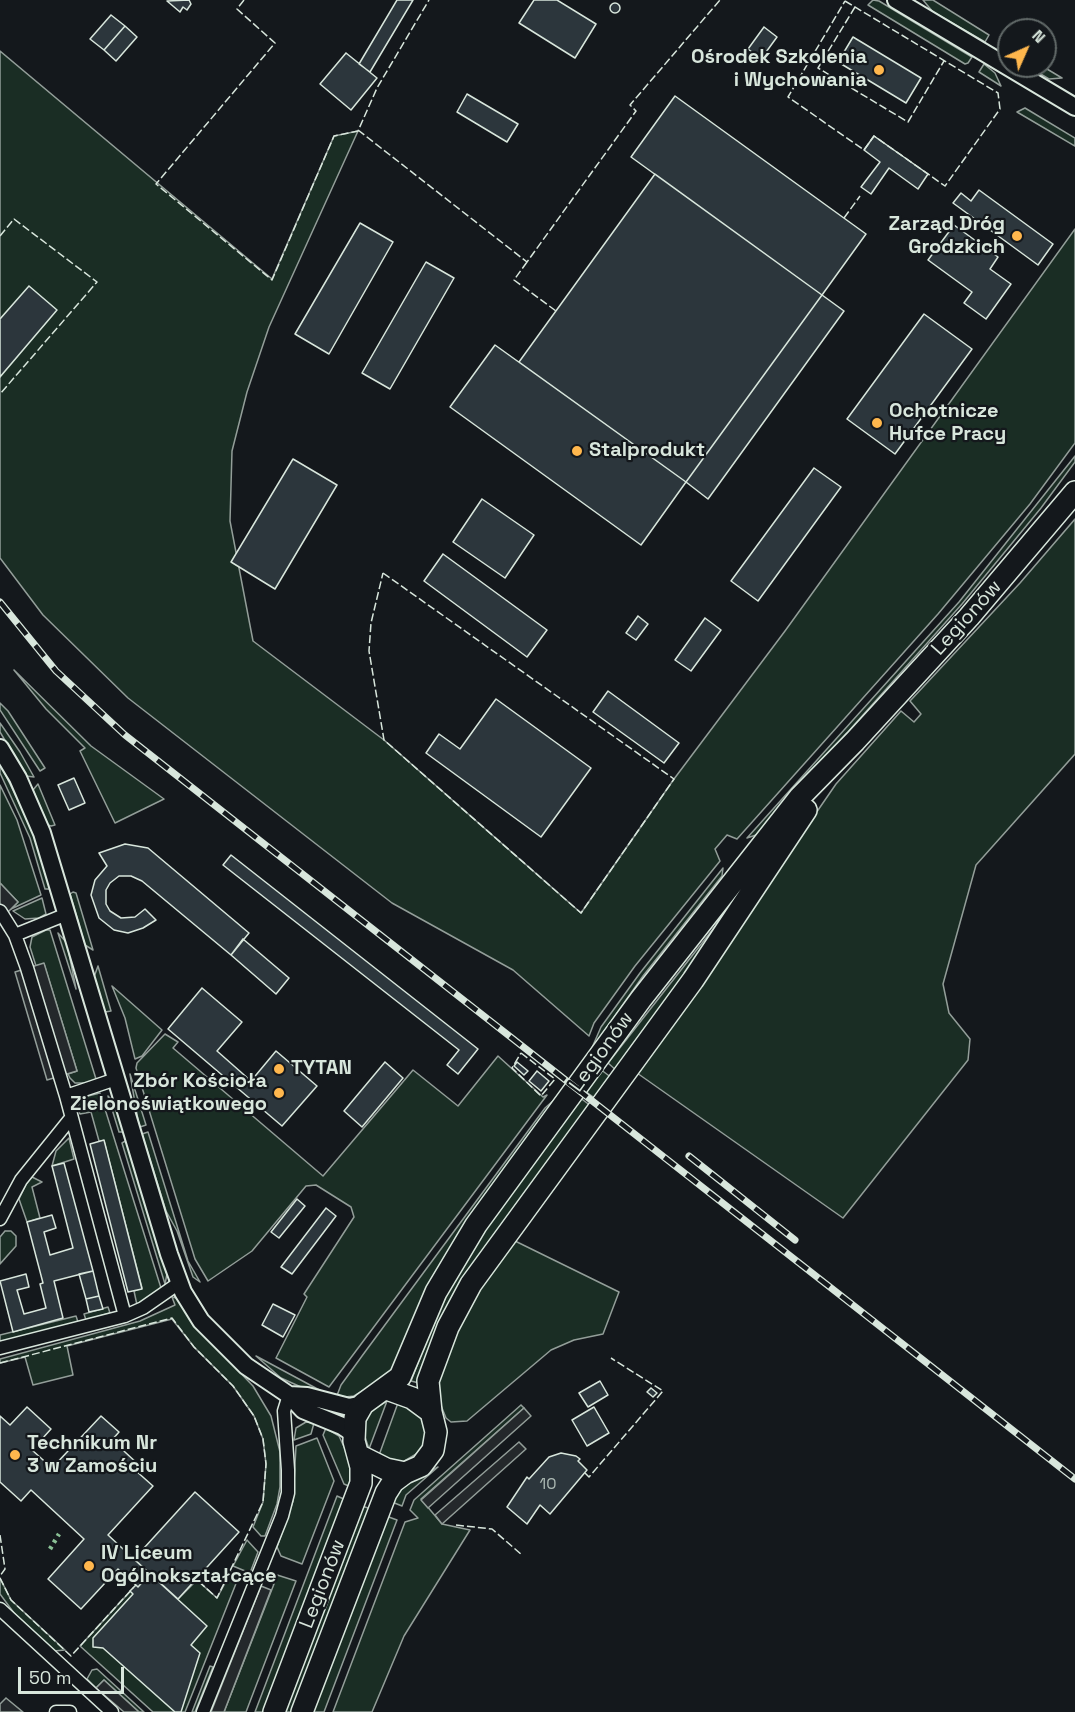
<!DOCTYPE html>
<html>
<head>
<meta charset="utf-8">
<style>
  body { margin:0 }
  #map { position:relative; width:1075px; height:1712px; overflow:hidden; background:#14181c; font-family:"Space Grotesk",sans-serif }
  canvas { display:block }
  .north { position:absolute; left:997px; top:18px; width:60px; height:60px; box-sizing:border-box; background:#14181c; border:2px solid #626a69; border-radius:50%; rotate:45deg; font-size:16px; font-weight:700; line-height:24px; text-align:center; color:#d8e6dc }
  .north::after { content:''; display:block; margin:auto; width:21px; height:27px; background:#ffb74d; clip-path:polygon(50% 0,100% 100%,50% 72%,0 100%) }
  .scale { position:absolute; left:18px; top:1667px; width:106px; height:27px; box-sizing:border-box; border:3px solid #d8e6dc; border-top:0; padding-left:8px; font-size:18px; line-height:21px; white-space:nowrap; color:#d8e6dc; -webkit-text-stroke:4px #14181c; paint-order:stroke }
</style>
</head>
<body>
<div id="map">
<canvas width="1075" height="1712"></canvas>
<div class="north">N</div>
<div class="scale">50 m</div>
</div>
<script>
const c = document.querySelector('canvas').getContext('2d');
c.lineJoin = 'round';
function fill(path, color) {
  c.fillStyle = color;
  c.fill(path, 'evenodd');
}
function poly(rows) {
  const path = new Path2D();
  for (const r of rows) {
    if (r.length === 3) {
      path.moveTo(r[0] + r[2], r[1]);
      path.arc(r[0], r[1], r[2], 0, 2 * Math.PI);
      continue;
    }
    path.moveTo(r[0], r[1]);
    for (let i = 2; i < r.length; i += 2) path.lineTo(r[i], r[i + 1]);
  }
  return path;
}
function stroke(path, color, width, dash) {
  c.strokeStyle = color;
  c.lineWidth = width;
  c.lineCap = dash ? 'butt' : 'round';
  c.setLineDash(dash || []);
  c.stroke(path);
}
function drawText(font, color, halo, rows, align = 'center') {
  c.font = font + ' "Space Grotesk",sans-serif';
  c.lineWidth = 4.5;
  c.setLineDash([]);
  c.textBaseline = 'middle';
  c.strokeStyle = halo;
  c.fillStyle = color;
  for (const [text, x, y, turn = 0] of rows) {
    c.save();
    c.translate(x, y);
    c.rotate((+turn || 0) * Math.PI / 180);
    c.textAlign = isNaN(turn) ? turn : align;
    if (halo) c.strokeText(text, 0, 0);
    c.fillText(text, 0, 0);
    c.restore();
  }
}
const green = poly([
  [873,0,879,1,972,57,968,63,965,64,868,5,873,0],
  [923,0,933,0,989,35,985,42,933,12,923,0],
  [0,51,272,279,334,136,358,131,269,327,247,392,232,451,230,521,253,641,384,740,581,913,674,779,785,631,1075,229,1075,443,1030,504,938,614,737,839,727,835,715,849,720,861,635,966,594,1023,589,1036,513,970,392,903,128,698,43,615,0,558,0,51],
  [984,64,995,73,1001,86,979,72,984,64],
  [1027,66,1042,66,1062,78,1049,79,1027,66],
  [1025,108,1075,138,1075,146,1017,112,1025,108],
  [1075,456,1075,462,1041,508,962,604,756,835,747,838,959,602,1075,456],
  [1075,519,1075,754,976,865,943,984,949,1013,970,1039,968,1060,843,1218,637,1073,836,784,901,711,914,722,921,714,910,701,1020,583,1075,519],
  [14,670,91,746,164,799,115,823,80,751,85,748,46,709,14,670],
  [0,703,8,711,45,768,40,771,0,710,0,703],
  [0,723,20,752,34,777,26,776,0,732,0,723],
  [0,763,33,832,51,889,45,889,30,838,0,773,0,763],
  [38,784,55,825,51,826,48,825,33,790,38,784],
  [0,785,17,820,41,895,11,909,18,902,0,883,0,785],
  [723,868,722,876,643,976,591,1050,601,1027,640,973,723,868],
  [753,878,617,1071,608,1063,753,878],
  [73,892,76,893,93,950,85,945,70,894,73,892],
  [42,898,46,914,39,918,25,919,13,911,42,898],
  [46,930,50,930,96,1079,88,1083,75,1083,70,1078,68,1074,77,1071,44,964,36,966,30,947,32,937,46,930],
  [58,933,67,943,76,989,58,933],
  [98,966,111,1011,105,1012,94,977,98,966],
  [112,986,162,1030,142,1056,135,1059,125,1018,112,986],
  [165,1034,178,1042,173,1048,323,1176,413,1070,458,1106,498,1056,543,1097,547,1095,329,1387,276,1358,307,1297,304,1294,354,1217,351,1207,316,1185,306,1186,252,1251,208,1281,195,1259,136,1068,137,1063,165,1034],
  [600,1069,612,1078,596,1099,585,1091,600,1069],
  [130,1074,146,1125,140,1127,138,1120,130,1074],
  [100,1093,161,1288,137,1305,134,1291,142,1288,104,1141,99,1141,91,1112,80,1114,78,1109,79,1101,84,1097,100,1093],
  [108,1096,116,1105,124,1132,119,1132,108,1096],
  [579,1097,591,1106,419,1383,411,1381,441,1304,476,1241,579,1097],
  [554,1100,394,1372,354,1396,336,1398,341,1385,362,1356,545,1108,554,1100],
  [148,1132,188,1261,200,1282,193,1277,177,1231,166,1211,142,1134,148,1132],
  [69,1138,74,1159,52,1166,56,1151,69,1138],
  [127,1140,167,1274,165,1284,122,1143,127,1140],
  [32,1177,42,1182,32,1187,40,1218,27,1222,19,1199,28,1180,32,1177],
  [5,1231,11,1231,16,1236,16,1246,0,1264,0,1237,5,1231],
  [513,1240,619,1292,603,1334,574,1340,551,1350,467,1421,451,1422,446,1418,438,1398,438,1382,466,1309,513,1240],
  [172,1297,177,1298,204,1335,253,1386,271,1416,280,1452,280,1487,277,1504,265,1536,261,1536,253,1527,263,1502,266,1464,263,1439,254,1416,233,1386,194,1347,172,1319,67,1346,73,1375,33,1385,25,1357,0,1363,0,1359,140,1321,175,1305,172,1297],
  [108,1307,110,1313,86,1320,84,1314,108,1307],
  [76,1316,78,1322,0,1342,0,1335,76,1316],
  [256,1356,325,1393,312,1392,281,1378,256,1356],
  [399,1400,418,1410,427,1429,424,1444,418,1453,401,1463,378,1458,399,1400],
  [387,1401,369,1449,364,1434,366,1419,372,1410,387,1401],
  [521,1405,524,1408,421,1499,442,1524,470,1530,404,1636,372,1712,333,1712,405,1522,418,1518,410,1510,414,1500,521,1405],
  [306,1422,314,1423,311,1434,294,1440,296,1428,306,1422],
  [326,1428,339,1436,352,1464,351,1487,344,1484,323,1435,326,1428],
  [317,1438,334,1481,302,1564,281,1556,277,1547,293,1501,296,1446,317,1438],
  [438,1467,406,1495,402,1506,392,1502,397,1492,407,1484,438,1467],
  [337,1496,346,1500,265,1712,255,1712,337,1496],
  [362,1506,371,1509,294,1712,283,1712,362,1506],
  [386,1516,397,1520,324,1712,312,1712,386,1516],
  [247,1540,258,1552,250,1573,233,1566,247,1540],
  [231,1572,239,1576,185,1712,153,1712,80,1646,136,1585,138,1587,150,1574,178,1599,197,1580,217,1598,231,1572],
  [274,1574,296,1581,246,1712,224,1712,274,1584,264,1580,274,1574],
  [0,1578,11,1600,65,1650,54,1651,14,1613,0,1594,0,1578],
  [210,1666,213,1667,195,1712,192,1712,210,1666],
  [97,1669,144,1712,139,1712,104,1680,96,1688,87,1679,92,1670,97,1669]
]);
const parking = poly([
  [0,883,18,902,0,920,0,883],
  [44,963,77,1071,47,1080,15,972,44,963],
  [524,1408,531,1416,428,1508,421,1500,524,1408],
  [519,1442,526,1449,442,1524,435,1515,519,1442],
  [261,1586,271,1590,224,1712,211,1712,261,1586],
  [104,1680,139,1712,124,1712,96,1688,104,1680],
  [6,1698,23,1712,0,1712,0,1704,6,1698]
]);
const building = poly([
  [189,0,191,4,187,10,183,7,180,12,167,1,189,0],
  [397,0,413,0,370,72,359,64,397,0],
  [534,0,557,0,596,24,575,58,519,23,534,0],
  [615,8,5],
  [111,15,125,26,104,50,90,39,111,15],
  [125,26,137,37,116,61,104,50,125,26],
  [764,27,777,37,761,59,748,49,764,27],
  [853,37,921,78,906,103,838,62,853,37],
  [346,53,377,78,351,110,320,84,346,53],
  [467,94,518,124,507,142,457,112,467,94],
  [675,96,866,234,822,295,631,157,675,96],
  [874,136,928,174,918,189,889,168,871,194,861,187,880,162,864,150,874,136],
  [655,174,822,295,686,482,519,362,655,174],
  [979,190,1053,244,1038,265,953,203,961,193,971,201,979,190],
  [360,223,393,242,329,354,295,334,360,223],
  [954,225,998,257,990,269,1011,284,986,319,964,303,972,292,928,260,954,225],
  [426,262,454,278,390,389,362,373,426,262],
  [29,286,57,310,0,377,0,319,29,286],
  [822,295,844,311,708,499,686,482,822,295],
  [924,314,972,349,895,454,847,419,924,314],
  [495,345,686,482,641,545,450,407,495,345],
  [293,459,337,485,275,589,231,562,293,459],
  [814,468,841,487,758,601,731,581,814,468],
  [482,499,534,535,505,578,453,542,482,499],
  [443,554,547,630,527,657,424,581,443,554],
  [638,616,648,624,636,640,626,633,638,616],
  [705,618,721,630,691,671,675,660,705,618],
  [608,691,679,743,664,763,593,712,608,691],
  [496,699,591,768,541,837,426,753,439,734,460,749,496,699],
  [74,778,85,803,69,810,58,785,74,778],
  [125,844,148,848,249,933,231,955,142,881,131,876,119,876,110,883,106,890,106,904,110,911,121,918,135,917,145,909,156,920,143,928,128,933,114,930,99,918,91,895,95,880,107,866,99,853,125,844],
  [231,855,478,1049,458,1074,447,1065,459,1050,223,865,231,855],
  [243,939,289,978,276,994,231,955,243,939],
  [202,988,242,1022,217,1051,251,1081,276,1051,317,1086,282,1126,168,1029,202,988],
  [385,1062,403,1078,362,1127,344,1111,385,1062],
  [517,1062,528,1071,524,1075,514,1066,517,1062],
  [537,1071,549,1081,541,1091,529,1081,537,1071],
  [104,1140,142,1289,128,1292,90,1144,104,1140],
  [64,1163,93,1271,54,1281,63,1318,13,1332,0,1281,26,1274,29,1287,17,1290,24,1314,46,1308,40,1284,43,1283,27,1222,52,1215,56,1228,44,1232,50,1255,73,1248,52,1166,64,1163],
  [297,1199,305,1206,279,1238,271,1232,297,1199],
  [326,1208,336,1216,292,1274,281,1267,326,1208],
  [93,1271,99,1296,86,1299,79,1274,93,1271],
  [99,1296,103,1309,89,1312,86,1299,99,1296],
  [273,1304,295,1315,283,1337,262,1325,273,1304],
  [600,1381,608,1395,588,1407,579,1393,600,1381],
  [651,1388,657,1393,653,1397,647,1392,651,1388],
  [27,1407,51,1429,32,1450,52,1468,101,1416,119,1432,112,1440,139,1465,135,1470,153,1486,108,1535,150,1574,138,1587,118,1569,81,1609,48,1579,84,1539,31,1490,21,1501,0,1482,0,1416,10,1425,27,1407],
  [594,1407,609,1433,587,1446,572,1420,594,1407],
  [561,1453,576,1456,580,1459,578,1461,587,1470,550,1514,540,1505,527,1524,507,1507,527,1477,529,1479,549,1457,561,1453],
  [195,1492,239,1532,178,1599,134,1559,195,1492],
  [150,1574,207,1626,191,1645,200,1653,181,1712,175,1712,103,1648,93,1647,93,1638,133,1594,130,1591,136,1585,138,1587,150,1574]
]);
const minor = poly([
  [0,911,15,935,27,968,66,1096,125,1316,0,1348],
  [15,935,67,914],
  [66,1096,116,1079],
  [0,1219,21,1180,71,1118],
  [125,1316,143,1308,179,1283],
  [0,1609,112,1712],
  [56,1712,70,1712],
  [203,1712,282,1516,288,1493,288,1470,284,1411,289,1395]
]);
const tertiary = poly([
  [896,0,1075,107],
  [0,748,18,778,42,833,169,1254,183,1292,201,1321,246,1366,289,1395,303,1410,342,1426,354,1434],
  [289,1395,307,1396,349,1407,363,1404]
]);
const trunk = poly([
  [431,1412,428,1381,448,1327,471,1284,693,980,806,810],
  [358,1455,386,1469,405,1473,421,1466,433,1450,436,1432,431,1412,412,1398,387,1389],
  [274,1712,361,1483,361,1467,354,1441,355,1418,363,1404,400,1377,436,1292,476,1225,641,999,800,797,855,741,969,617,1075,492],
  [302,1712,386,1493,393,1482,405,1473]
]);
const rail = poly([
  [0,602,56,671,125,735,1075,1479],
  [689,1156,795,1240]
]);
const hedge = poly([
  [50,1549,59,1534]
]);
const fence = poly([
  [244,0,237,9,275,43,156,184,272,280,334,136,358,131,377,88,429,0],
  [845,1,998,93,1000,109,945,186,874,136,864,150,788,97,845,1],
  [855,7,818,68,908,122,944,61],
  [358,130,527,262,636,111,630,105,720,0],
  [844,218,860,196],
  [0,236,14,219,97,282,0,394],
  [527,262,514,280,556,311],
  [383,573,674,779,581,913,384,740,369,651,371,623,383,573],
  [521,1053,555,1079,541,1096,512,1068,521,1053],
  [0,1363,172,1318,194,1347,233,1386,254,1416,263,1439,266,1464,263,1502,217,1598,197,1580],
  [585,1473,589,1477,663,1391,611,1358],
  [456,1525,492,1529,522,1555],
  [0,1535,5,1569,0,1576],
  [0,1578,11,1600,71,1656,133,1588]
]);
const markers = [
  [879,70,6,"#ffb74d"],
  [1017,236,6,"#ffb74d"],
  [877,423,6,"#ffb74d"],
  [577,451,6,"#ffb74d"],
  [279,1069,6,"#ffb74d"],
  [279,1093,6,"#ffb74d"],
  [15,1455,6,"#ffb74d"],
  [89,1566,6,"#ffb74d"]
];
const numberNames = [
  ["10",548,1485]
];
const poiNames = [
  ["Ośrodek Szkolenia",867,58,"right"],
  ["i Wychowania",867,81,"right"],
  ["Zarząd Dróg",1005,225,"right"],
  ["Grodzkich",1005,248,"right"],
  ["Ochotnicze",889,412],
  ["Hufce Pracy",889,435],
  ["Stalprodukt",589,451],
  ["TYTAN",291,1069],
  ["Zbór Kościoła",267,1082,"right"],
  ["Zielonoświątkowego",267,1105,"right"],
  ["Technikum Nr",27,1444],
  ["3 w Zamościu",27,1467],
  ["IV Liceum",101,1554],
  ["Ogólnokształcące",101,1577]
];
const streetNames = [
  ["Legionów",967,618,-48],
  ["Legionów",602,1052,-54],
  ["Legionów",323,1584,-69]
];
fill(green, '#1a2d24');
stroke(green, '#939e99', 1.5);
fill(parking, '#24282b');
stroke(parking, '#939e99', 1.5);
fill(building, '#2c363c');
stroke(building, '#d8e6dc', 1.5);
stroke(minor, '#d8e6dc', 15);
stroke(tertiary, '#d8e6dc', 20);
stroke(trunk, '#d8e6dc', 24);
stroke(minor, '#14181c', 12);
stroke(tertiary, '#14181c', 16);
stroke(trunk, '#14181c', 21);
stroke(rail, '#d8e6dc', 7);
stroke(rail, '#14181c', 4.5, [14]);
stroke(hedge, '#8ac095', 4.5, [3, 4.5]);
stroke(fence, '#d8e6dc', 1.5, [8, 3]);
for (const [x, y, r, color] of markers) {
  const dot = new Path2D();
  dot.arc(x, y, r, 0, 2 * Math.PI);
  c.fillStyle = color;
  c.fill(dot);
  stroke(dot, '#14181c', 2);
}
drawText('16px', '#adbab4', null, numberNames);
drawText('bold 20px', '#d8e6dc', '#14181c', poiNames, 'left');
drawText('20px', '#d8e6dc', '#14181c', streetNames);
</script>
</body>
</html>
